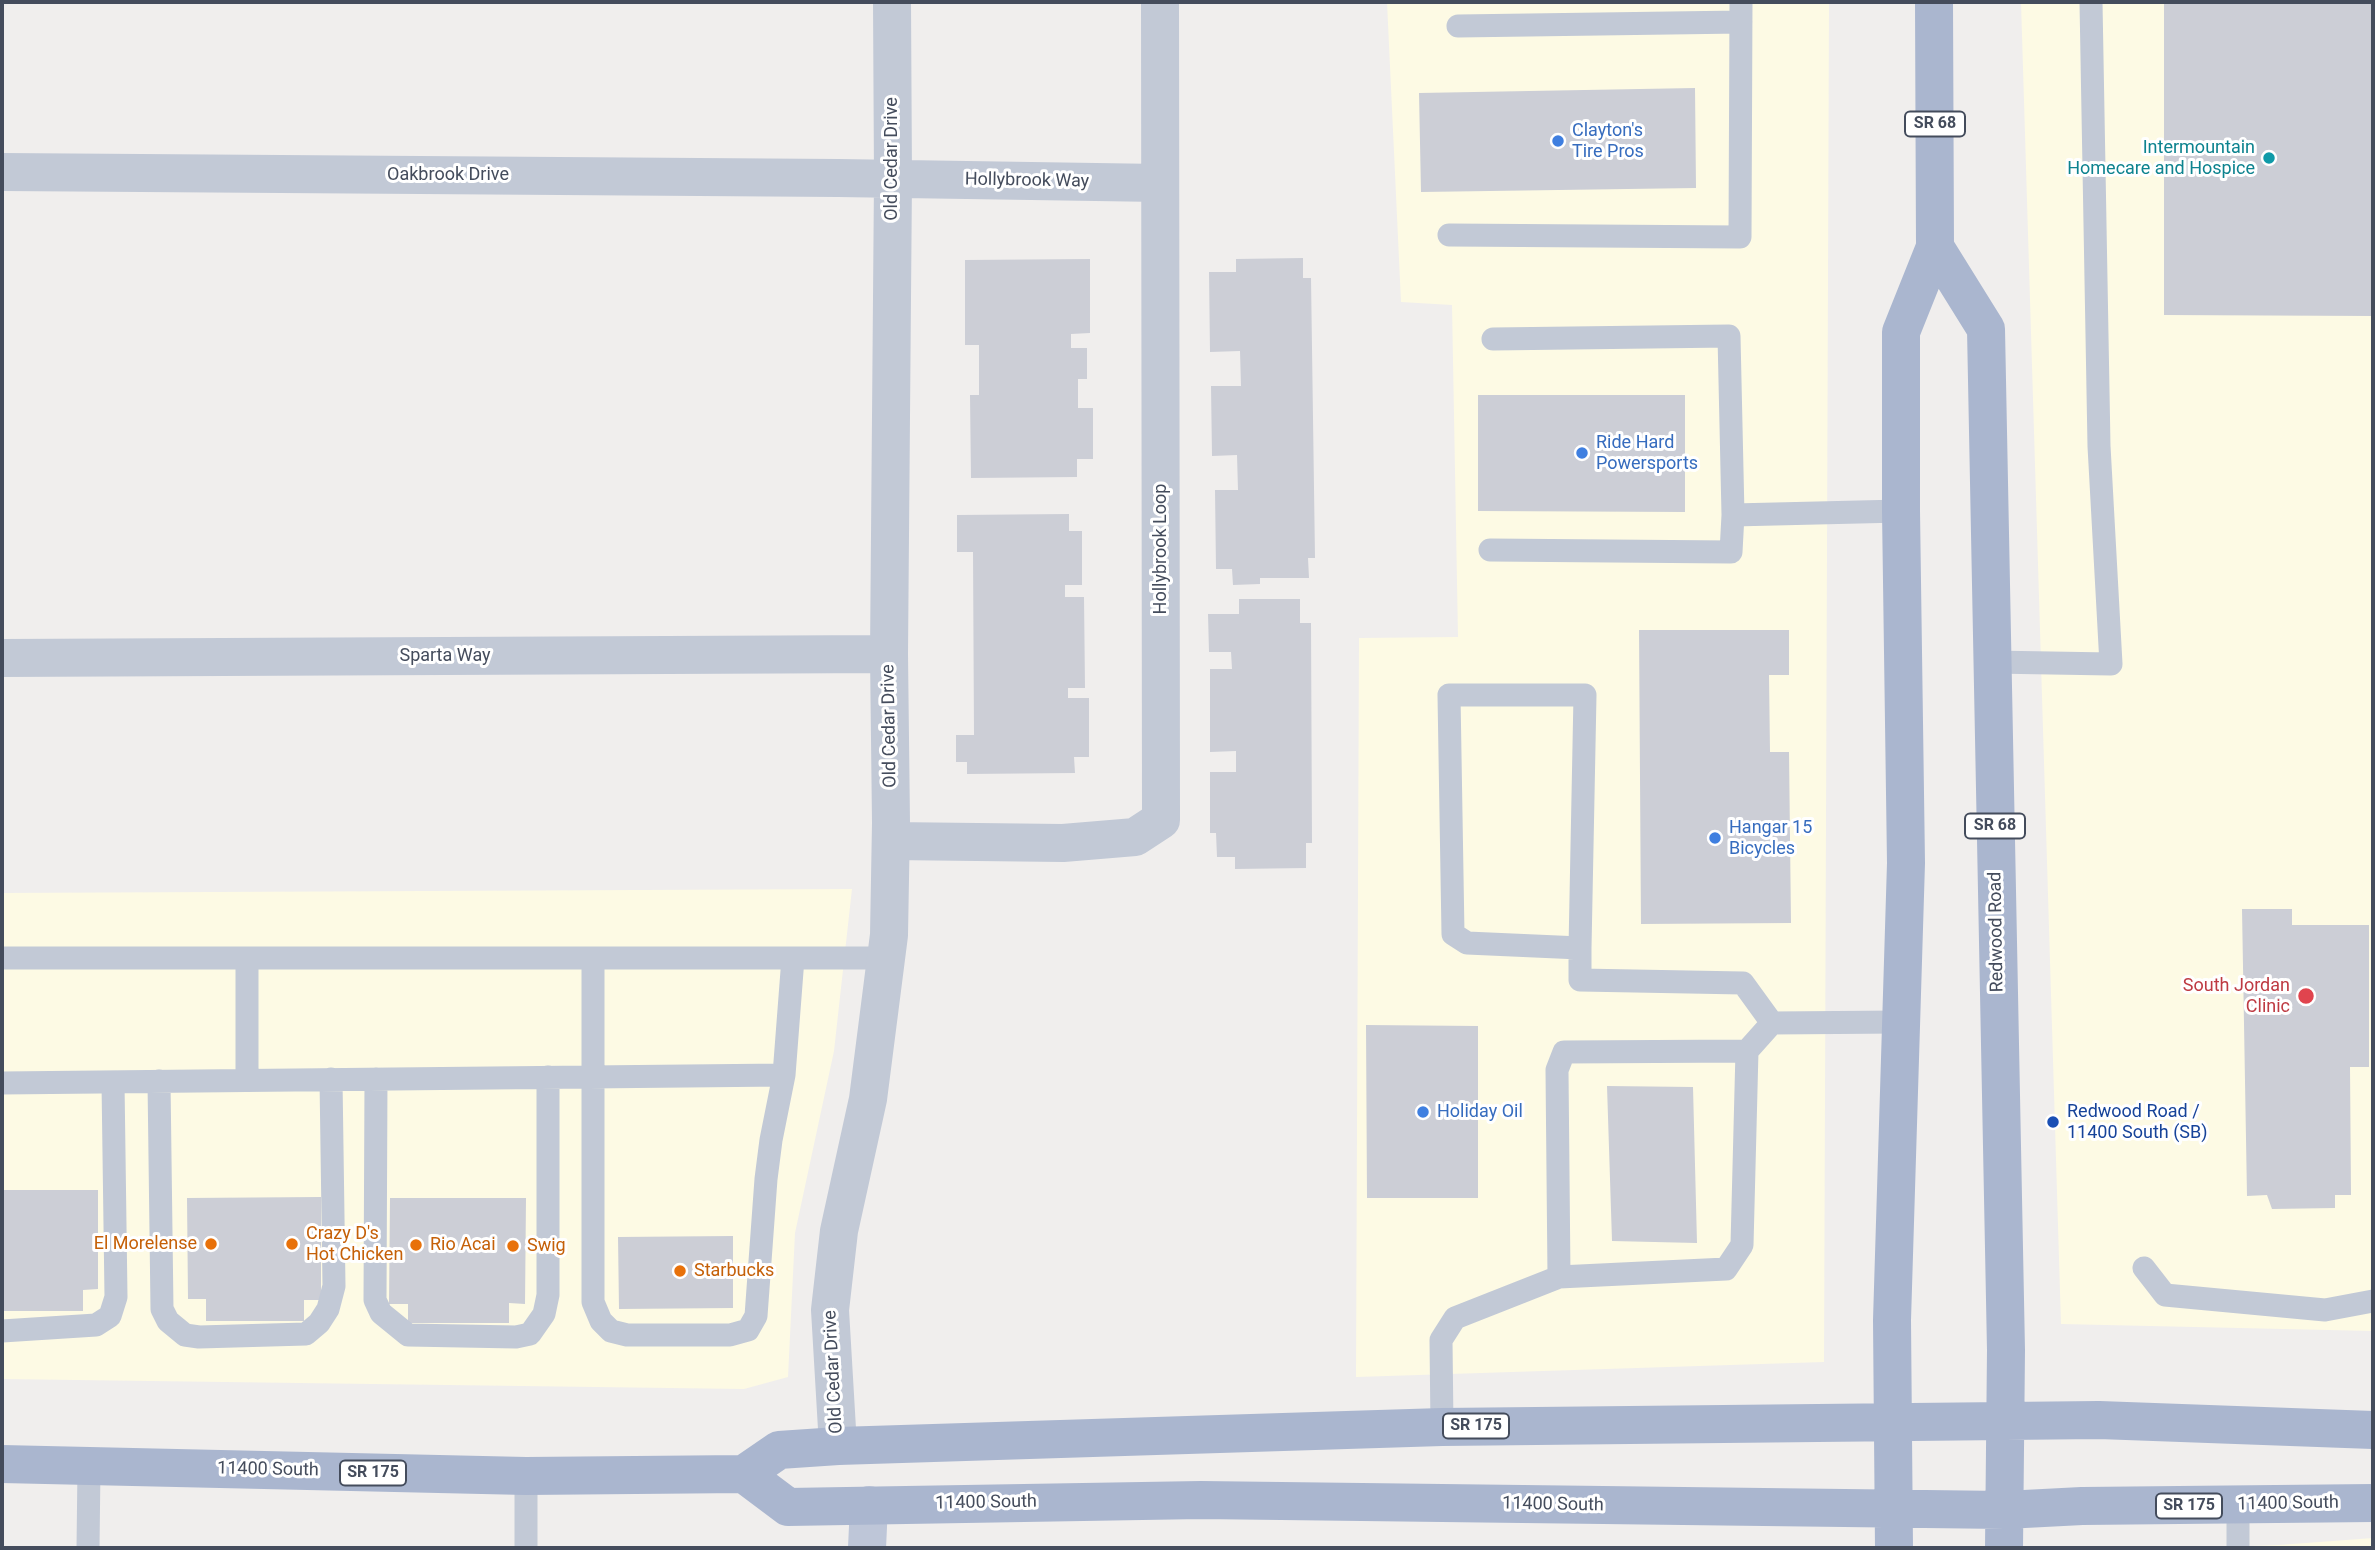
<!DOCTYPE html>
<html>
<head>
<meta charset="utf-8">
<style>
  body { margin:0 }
  #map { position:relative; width:2375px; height:1550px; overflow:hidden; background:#f0eeed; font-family:Roboto,sans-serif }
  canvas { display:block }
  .frame { position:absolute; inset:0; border:4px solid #444c5c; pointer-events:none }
</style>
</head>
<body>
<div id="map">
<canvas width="2375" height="1550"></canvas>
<div class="frame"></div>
</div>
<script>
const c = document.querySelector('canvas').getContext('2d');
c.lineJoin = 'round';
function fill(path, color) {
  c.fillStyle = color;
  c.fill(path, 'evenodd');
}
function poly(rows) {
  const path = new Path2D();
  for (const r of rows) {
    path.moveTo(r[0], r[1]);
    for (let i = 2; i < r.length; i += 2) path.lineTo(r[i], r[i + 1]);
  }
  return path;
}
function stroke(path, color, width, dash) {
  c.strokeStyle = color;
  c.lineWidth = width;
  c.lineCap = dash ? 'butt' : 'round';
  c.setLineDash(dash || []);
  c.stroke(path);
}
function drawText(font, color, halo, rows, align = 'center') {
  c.font = font + ' Roboto,sans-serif';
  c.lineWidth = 6;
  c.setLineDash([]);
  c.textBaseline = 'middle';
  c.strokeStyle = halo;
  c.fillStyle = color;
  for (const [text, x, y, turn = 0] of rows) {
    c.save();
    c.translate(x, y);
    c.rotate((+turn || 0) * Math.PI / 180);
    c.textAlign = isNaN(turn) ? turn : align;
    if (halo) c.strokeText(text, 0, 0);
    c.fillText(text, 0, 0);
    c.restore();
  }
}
const commercial = poly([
  [1387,2,1829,2,1824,1362,1356,1377,1359,638,1458,637,1452,305,1401,302],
  [2021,2,2373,2,2373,1331,2061,1324],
  [852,889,834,1051,795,1233,788,1377,744,1389,2,1379,2,893],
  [2373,1538,2373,1548,2195,1548,2279,1545]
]);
const building = poly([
  [2164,2,2373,2,2373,316,2164,315],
  [1695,88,1696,188,1421,192,1419,93],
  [1303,258,1303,278,1311,278,1315,558,1308,558,1309,578,1260,578,1260,584,1233,585,1232,569,1216,569,1215,490,1238,490,1237,455,1212,456,1211,386,1241,386,1240,351,1210,352,1209,272,1236,272,1236,259],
  [1090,259,1090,333,1071,334,1071,348,1087,348,1087,379,1078,379,1078,408,1093,408,1093,459,1077,459,1077,477,971,478,970,395,979,395,979,345,965,345,965,260],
  [1478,395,1685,395,1685,512,1478,511],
  [1069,514,1069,531,1082,531,1082,585,1065,585,1065,597,1084,597,1085,688,1068,688,1068,698,1089,698,1089,757,1074,757,1075,773,967,774,967,762,956,762,956,735,974,735,973,552,957,552,957,515],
  [1239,599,1300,599,1300,623,1311,623,1312,843,1306,843,1306,868,1235,869,1235,857,1217,857,1216,833,1210,833,1210,772,1236,772,1236,751,1210,752,1210,669,1232,669,1231,652,1209,652,1208,614,1239,614],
  [1639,630,1789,630,1789,675,1769,675,1770,752,1789,752,1791,923,1641,924],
  [2242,909,2292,909,2292,925,2369,925,2369,1067,2350,1067,2351,1195,2335,1195,2335,1208,2272,1209,2267,1195,2247,1196],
  [1366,1025,1478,1026,1478,1198,1367,1198],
  [1607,1086,1693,1087,1697,1243,1612,1241],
  [2,1190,98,1190,98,1289,83,1290,83,1311,2,1311],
  [321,1197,321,1300,304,1300,304,1321,206,1321,206,1299,188,1299,187,1198],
  [390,1198,526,1198,525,1304,509,1303,509,1323,408,1323,408,1304,389,1304],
  [733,1236,733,1308,619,1309,618,1237]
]);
const lane = poly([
  [1458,26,1741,22],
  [1449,235,1740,237,1741,2],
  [1493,339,1729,336,1733,515],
  [1490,550,1731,552,1733,515,1901,511],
  [1991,662,2111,664,2099,446,2091,2],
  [1580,948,1585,695,1449,695,1453,934,1467,943,1580,948,1580,980,1743,983,1772,1023],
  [2,958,886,958],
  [247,958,247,1080],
  [593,958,593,1302,601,1321,611,1331,627,1335,730,1335,748,1330,756,1316,766,1179,771,1140,784,1075],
  [376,1079,375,1300,381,1313,408,1335,516,1337,530,1334,544,1314,548,1295,548,1077],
  [159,1081,162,1309,168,1321,185,1335,199,1337,306,1334,319,1323,328,1309,334,1286,331,1079],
  [2,1083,784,1075,793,958],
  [2144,1268,2165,1295,2325,1310,2373,1301],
  [1559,1277,1726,1269,1742,1245,1747,1051],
  [2,1331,96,1325,110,1316,116,1297,113,1082],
  [1442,1427,1441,1340,1455,1318,1559,1277,1557,1070,1564,1052,1747,1051,1772,1023,1901,1022],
  [88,1548,89,1467],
  [526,1548,526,1476],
  [2238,1548,2238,1505]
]);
const street = poly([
  [2,172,838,178,1160,183],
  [2,658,889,654],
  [891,841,1063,843,1135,837,1161,820,1160,2],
  [838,1446,830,1310,839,1231,868,1099,889,935,891,823,889,654,893,179,892,2]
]);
const secondary = poly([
  [867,1548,869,1505]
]);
const primary = poly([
  [1935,247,1986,329,2006,1350,2004,1548],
  [2,1464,526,1476,744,1474,779,1450,838,1446,1442,1427,2099,1420,2373,1430],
  [744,1474,788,1507,1201,1500,2005,1510,2082,1506,2373,1503],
  [1894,1548,1892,1320,1906,863,1901,511,1901,332,1935,247,1934,2]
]);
const markers = [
  [1558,141,7,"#3f7fe0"],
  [2269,158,7,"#0f9aa8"],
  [1582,453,7,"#3f7fe0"],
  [1715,838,7,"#3f7fe0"],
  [2306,996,9,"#e0444e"],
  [1423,1112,7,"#3f7fe0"],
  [2053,1122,7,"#1a4fb4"],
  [211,1244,7,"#e8710a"],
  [292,1244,7,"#e8710a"],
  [416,1245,7,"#e8710a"],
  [513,1246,7,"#e8710a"],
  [680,1271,7,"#e8710a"]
];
const shields = [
  [1935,124,60],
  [1995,826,60],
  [1476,1426,66],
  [373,1473,66],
  [2189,1506,66]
];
const shieldNames = [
  ["SR 68",1935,124],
  ["SR 68",1995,826],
  ["SR 175",1476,1426],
  ["SR 175",373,1473],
  ["SR 175",2189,1506]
];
const shopNames = [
  ["Clayton's",1572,131],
  ["Tire Pros",1572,152],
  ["Ride Hard",1596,443],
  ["Powersports",1596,464],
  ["Hangar 15",1729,828],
  ["Bicycles",1729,849],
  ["Holiday Oil",1437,1112]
];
const cultureNames = [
  ["Intermountain",2255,148],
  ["Homecare and Hospice",2255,169]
];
const streetNames = [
  ["Old Cedar Drive",892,159,-90],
  ["Oakbrook Drive",448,175],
  ["Hollybrook Way",1027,181,1],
  ["Hollybrook Loop",1161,549,-90],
  ["Sparta Way",445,656],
  ["Old Cedar Drive",890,726,-91],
  ["Redwood Road",1997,932,-91],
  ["Old Cedar Drive",834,1372,-93],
  ["11400 South",268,1470,1],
  ["11400 South",986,1503,-1],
  ["11400 South",2288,1504,-1],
  ["11400 South",1553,1505,1]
];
const healthNames = [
  ["South Jordan",2290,986],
  ["Clinic",2290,1007]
];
const transitNames = [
  ["Redwood Road /",2067,1112],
  ["11400 South (SB)",2067,1133]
];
const foodNames = [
  ["Crazy D's",306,1234],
  ["Hot Chicken",306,1255],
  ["El Morelense",197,1244,"right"],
  ["Rio Acai",430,1245],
  ["Swig",527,1246],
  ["Starbucks",694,1271]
];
fill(commercial, '#fdfae4');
fill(building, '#ccced6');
stroke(lane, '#c2c9d6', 23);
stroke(street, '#c2c9d6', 38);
stroke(secondary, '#bec6d8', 38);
stroke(primary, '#aab6cf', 38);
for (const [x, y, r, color] of markers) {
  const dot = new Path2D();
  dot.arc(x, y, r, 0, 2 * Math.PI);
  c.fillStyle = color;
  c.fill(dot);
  stroke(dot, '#fff', 2.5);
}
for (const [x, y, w] of shields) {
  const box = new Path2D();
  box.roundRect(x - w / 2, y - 12.5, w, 25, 5);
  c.fillStyle = '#fff';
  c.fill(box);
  stroke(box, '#444c5c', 2);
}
drawText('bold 16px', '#444c5c', null, shieldNames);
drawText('18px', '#366cbe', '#fff', shopNames, 'left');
drawText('18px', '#0d838f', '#fff', cultureNames, 'right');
drawText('18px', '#444c5c', '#fff', streetNames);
drawText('18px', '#be3a42', '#fff', healthNames, 'right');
drawText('18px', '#164399', '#fff', transitNames, 'left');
drawText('18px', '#c56008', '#fff', foodNames, 'left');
</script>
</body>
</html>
